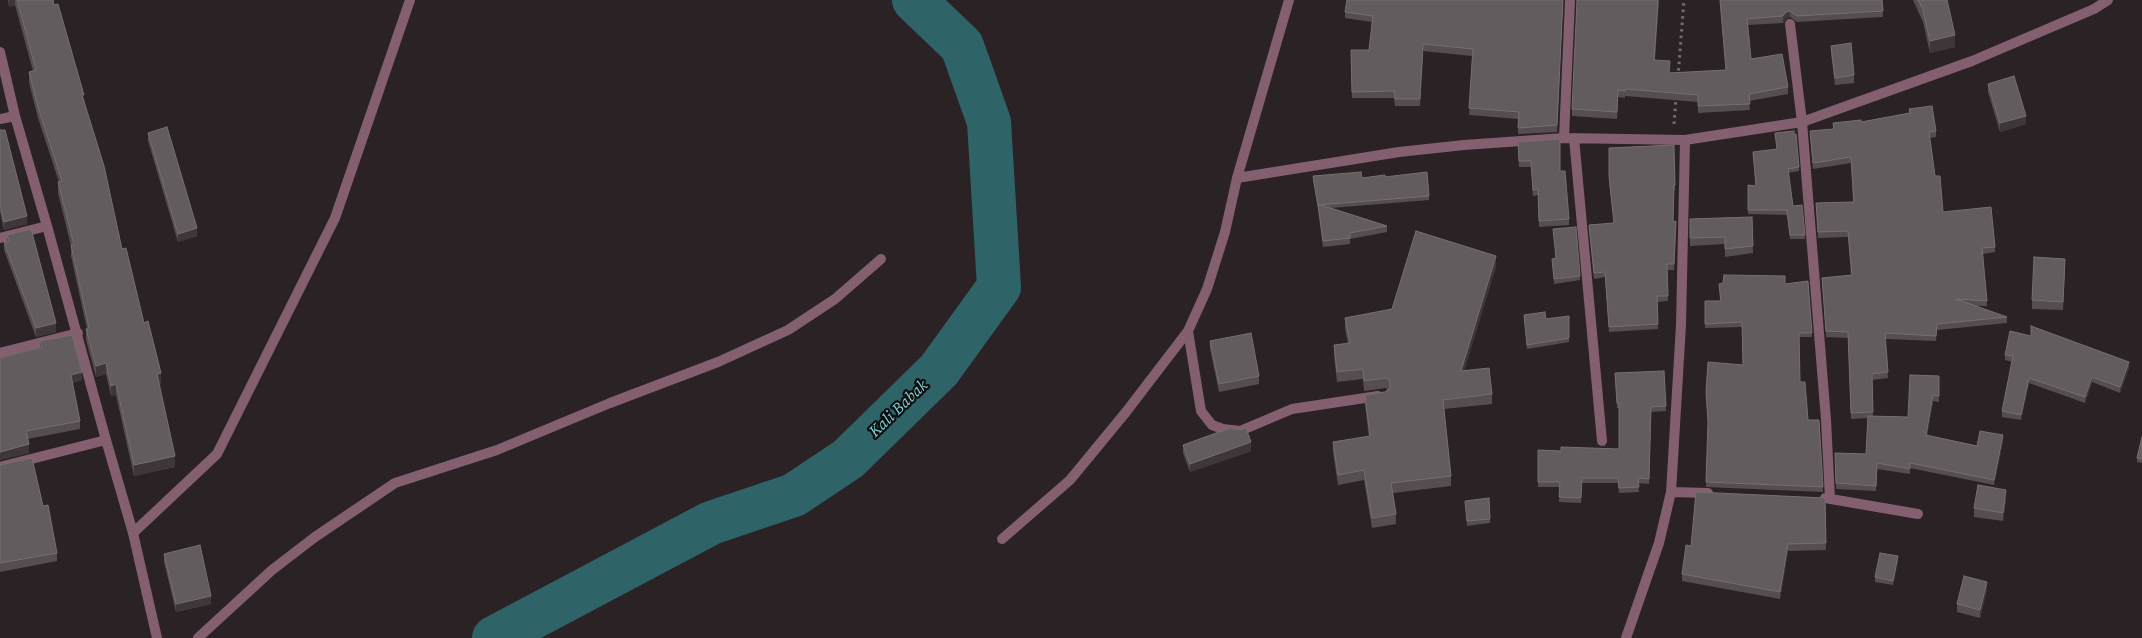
<!DOCTYPE html>
<html>
<head>
<meta charset="utf-8">
<style>
  body { margin:0 }
  canvas { display:block; background:#2a2225 }
</style>
</head>
<body>
<canvas width="2142" height="638"></canvas>
<script>
const c = document.querySelector('canvas').getContext('2d');
c.lineJoin = 'round';
function poly(rows) {
  const path = new Path2D();
  for (const r of rows) {
    path.moveTo(r[0], r[1]);
    for (let i = 2; i < r.length; i += 2) path.lineTo(r[i], r[i + 1]);
  }
  return path;
}
function stroke(path, color, width, dash) {
  c.strokeStyle = color;
  c.lineWidth = width;
  c.lineCap = dash ? 'butt' : 'round';
  c.setLineDash(dash || []);
  c.stroke(path);
}
function fill(path, color) {
  c.fillStyle = color;
  c.fill(path, 'evenodd');
}
function drawText(font, color, halo, rows, align = 'center') {
  c.font = font + ' "Source Serif 4",serif';
  c.lineWidth = 4.5;
  c.setLineDash([]);
  c.textBaseline = 'middle';
  c.strokeStyle = halo;
  c.fillStyle = color;
  for (const [text, x, y, turn = 0] of rows) {
    c.save();
    c.translate(x, y);
    c.rotate((+turn || 0) * Math.PI / 180);
    c.textAlign = isNaN(turn) ? turn : align;
    if (halo) c.strokeText(text, 0, 0);
    c.fillText(text, 0, 0);
    c.restore();
  }
}
const river = poly([
  [494,638,711,523,794,495,848,459,939,370,999,287,989,122,962,46,914,0]
]);
const path = poly([
  [1678,77,1684,0],
  [1674,124,1676,98]
]);
const street = poly([
  [1790,24,1802,122,1826,420,1830,499],
  [0,52,15,116,47,226,106,440,133,533,157,638],
  [0,119,15,116],
  [1564,138,1570,0],
  [1574,138,1602,441],
  [1237,178,1399,152,1464,145,1564,138,1685,140,1802,122,1972,61,2094,9,2108,0],
  [0,238,47,226],
  [1188,331,1201,411,1212,425,1223,429,1240,431,1292,409,1378,396],
  [0,353,78,333],
  [0,467,106,440],
  [1671,492,1708,493],
  [1825,498,1918,514],
  [133,533,217,454,335,218,410,0],
  [1002,539,1070,480,1126,412,1188,331,1207,289,1225,232,1237,178,1289,0],
  [198,638,272,570,315,537,395,483,497,450,610,403,718,362,788,330,835,299,881,259],
  [1626,638,1659,543,1671,492,1681,325,1685,140]
]);
const wall = poly([
  [8,0,53,0,84,100,122,249,161,384,159,385,175,467,134,476,116,395,111,396,106,374,96,377,86,340,86,329,87,329,71,256,71,246,58,193,58,182,59,182,38,118,29,83,29,72,33,71,15,5,9,7],
  [1563,0,1557,132,1518,134,1518,119,1469,115,1472,56,1423,51,1420,106,1395,106,1394,98,1352,98,1351,50,1369,50,1372,22,1345,18,1345,12],
  [1659,0,1655,60,1670,73,1726,70,1720,0,1882,0,1883,17,1797,22,1790,17,1786,19,1783,23,1748,25,1751,59,1788,87,1788,94,1749,101,1750,110,1698,113,1698,102,1625,96,1625,98,1618,97,1617,119,1572,116,1572,109],
  [1913,0,1947,0,1955,47,1930,53,1923,22],
  [1831,46,1854,75,1854,83,1835,85,1831,53],
  [1988,84,2026,124,2000,132,1988,92],
  [1909,109,1936,131,1936,137,1930,138,1935,176,1943,212,1995,247,1995,252,1983,254,1987,306,1975,306,2007,317,2007,323,1937,330,1936,341,1885,339,1888,378,1872,380,1873,416,1908,417,1939,376,1939,402,1933,401,1927,436,1977,446,2003,441,1994,485,1910,468,1910,474,1877,469,1876,491,1836,489,1835,453,1866,454,1868,418,1851,419,1848,338,1826,337,1822,278,1851,275,1848,237,1818,238,1816,203,1853,202,1851,163,1813,169,1810,131,1833,129,1833,123,1861,122,1909,113],
  [0,130,27,224,4,230,0,212],
  [148,133,197,236,178,242,148,141],
  [1775,133,1799,167,1799,171,1788,173,1793,206,1805,235,1805,239,1790,239,1787,215,1748,214,1748,185,1756,186,1753,152,1777,150],
  [1518,142,1560,171,1569,219,1569,225,1539,227,1538,195,1533,196,1531,167,1519,167],
  [1674,145,1675,190,1674,190,1673,222,1676,221,1674,270,1667,270,1668,301,1657,302,1658,329,1609,332,1605,277,1594,279,1589,230,1589,225,1614,223,1609,182,1609,148],
  [1313,176,1362,178,1385,177,1429,196,1429,200,1331,208,1387,226,1387,232,1350,239,1350,244,1323,247,1318,209,1313,180],
  [1752,217,1753,253,1725,257,1725,244,1690,246,1690,219],
  [7,235,56,332,36,337,4,250,4,242,7,242],
  [1556,258,1580,276,1580,280,1554,284,1552,259],
  [1496,266,1464,371,1492,394,1492,404,1444,409,1451,476,1451,486,1393,493,1396,514,1396,524,1372,528,1364,480,1338,485,1333,452,1333,442,1369,437,1365,405,1365,395,1385,392,1388,390,1386,388,1364,391,1363,379,1337,382,1334,355,1334,345,1348,344,1345,328,1345,318,1392,309],
  [2065,268,2063,310,2032,309,2032,300],
  [1719,284,1785,284,1812,333,1812,337,1799,337,1800,382,1808,420,1819,420,1823,492,1706,487,1708,425,1743,365,1742,327,1705,328,1705,301,1720,301],
  [1524,315,1546,319,1569,316,1569,342,1527,349],
  [40,341,82,380,72,383,80,421,80,429,27,439,29,453,0,460,0,358,40,347],
  [1210,341,1259,376,1259,384,1219,392,1210,349],
  [2005,355,2129,368,2120,393,2092,382,2085,403,2029,383,2021,420,2002,417,2002,411,2012,362,2005,360],
  [1664,371,1666,411,1651,412,1649,484,1638,483,1639,492,1619,493,1618,483,1582,483,1581,503,1559,502,1560,487,1538,487,1538,450,1561,451,1619,449,1619,408,1617,408,1615,373],
  [2142,437,2142,463,2137,462,2137,458],
  [1183,445,1251,451,1190,472,1183,453],
  [0,465,43,506,57,553,57,561,0,572],
  [1825,498,1826,550,1788,551,1780,599,1682,581,1682,574,1691,546],
  [2006,498,2003,521,1974,517,1974,508],
  [1465,501,1490,519,1490,523,1467,526],
  [164,554,211,604,176,612,164,562],
  [1898,561,1893,585,1875,582,1875,577],
  [1987,590,1980,618,1957,612,1957,604]
]);
const shadedWall = poly([
  [9,0,15,0,15,5,9,7],
  [1790,11,1790,17,1786,19,1783,23,1783,16,1786,12],
  [1955,35,1955,47,1930,53,1930,41],
  [2026,116,2026,124,2000,132,2000,123],
  [27,216,27,224,4,230,4,222],
  [197,228,197,236,178,242,178,234],
  [1496,256,1496,266,1461,381,1461,371],
  [56,323,56,332,36,337,36,328],
  [2129,362,2129,368,2120,393,2120,387],
  [106,363,106,374,96,377,96,366],
  [82,372,82,380,71,384,71,375],
  [161,373,161,384,157,385,157,374],
  [2092,377,2092,382,2085,403,2085,397],
  [2029,378,2029,383,2021,420,2021,415],
  [116,384,116,395,111,396,111,386],
  [1933,395,1933,401,1926,441,1926,435],
  [2003,435,2003,441,1994,485,1994,480],
  [1251,442,1251,451,1190,472,1190,464],
  [29,444,29,453,0,460,0,452],
  [175,456,175,467,134,476,134,465],
  [2006,490,2006,498,2003,521,2003,513],
  [1788,544,1788,551,1780,599,1780,592],
  [1898,556,1898,561,1893,585,1893,581],
  [1987,582,1987,590,1980,618,1980,610],
  [211,596,211,604,176,612,176,604]
]);
const building = poly([
  [17,0,53,0,54,5,58,4,84,95,82,95,104,166,122,249,126,248,144,323,148,321,161,373,157,374,175,456,134,465,116,384,111,386,106,363,96,366,86,329,89,328,71,245,74,245,58,182,62,181,38,107,29,72,36,70,17,0],
  [1347,0,1563,0,1557,125,1518,128,1519,112,1469,108,1473,49,1423,44,1420,99,1395,99,1394,91,1352,92,1351,50,1369,50,1373,16,1345,12,1347,0],
  [1577,0,1658,0,1654,60,1670,61,1669,73,1726,70,1720,0,1882,0,1883,11,1797,16,1790,11,1786,12,1783,16,1747,19,1751,59,1782,54,1788,87,1749,94,1750,104,1698,106,1698,95,1625,89,1625,91,1618,90,1617,112,1572,109,1577,0],
  [1918,0,1947,0,1955,35,1930,41,1923,10,1918,0],
  [1851,43,1854,75,1835,78,1831,46,1851,43],
  [2014,76,2026,116,2000,123,1988,84,2014,76],
  [1932,106,1936,131,1929,132,1935,176,1940,176,1943,212,1991,207,1995,247,1982,248,1987,301,1956,299,2007,317,1937,324,1936,336,1885,333,1888,372,1872,374,1873,412,1851,413,1848,332,1826,331,1822,278,1852,275,1848,231,1818,232,1816,203,1854,202,1851,157,1813,163,1810,131,1834,129,1833,123,1861,120,1861,122,1910,113,1909,109,1932,106],
  [167,127,197,228,178,234,148,133,167,127],
  [0,130,5,130,27,216,4,222,0,204,0,130],
  [1794,131,1794,134,1796,134,1799,167,1788,169,1793,206,1802,205,1805,235,1790,235,1787,210,1748,210,1748,185,1756,186,1753,152,1777,149,1775,133,1794,131],
  [1560,139,1560,171,1565,171,1569,219,1539,221,1538,189,1533,190,1531,161,1519,161,1518,142,1560,139],
  [1674,145,1675,185,1674,185,1673,222,1676,221,1674,264,1667,264,1668,296,1657,296,1658,324,1609,327,1605,272,1594,273,1589,225,1614,223,1609,176,1609,148,1674,145],
  [1361,172,1362,178,1385,175,1385,177,1427,172,1429,196,1318,205,1313,176,1361,172],
  [1318,204,1387,226,1350,233,1350,238,1323,241,1318,204],
  [1752,217,1753,246,1725,249,1725,237,1690,238,1690,219,1752,217],
  [1576,227,1580,276,1554,279,1552,259,1556,258,1553,229,1576,227],
  [31,229,56,323,36,328,4,242,9,241,7,235,31,229],
  [1416,231,1496,256,1461,371,1489,368,1492,394,1443,400,1451,476,1391,483,1396,514,1372,518,1364,470,1338,475,1333,442,1370,436,1365,395,1385,392,1390,388,1390,381,1386,378,1364,381,1363,369,1337,372,1334,345,1350,343,1345,318,1392,309,1416,231],
  [2034,257,2065,259,2063,302,2032,300,2034,257],
  [1724,275,1785,276,1785,284,1808,281,1812,333,1799,333,1800,382,1805,382,1808,420,1819,420,1823,487,1706,482,1708,422,1706,392,1708,362,1743,365,1742,322,1705,324,1705,301,1721,301,1719,284,1723,283,1724,275],
  [1545,312,1546,319,1569,316,1569,338,1527,345,1524,315,1545,312],
  [2031,326,2129,362,2120,387,2092,377,2085,397,2029,378,2021,415,2002,411,2013,356,2005,355,2010,331,2031,336,2031,326],
  [1251,333,1259,376,1219,384,1210,341,1251,333],
  [72,335,82,372,71,375,80,421,26,431,29,444,0,452,0,358,42,347,40,341,72,335],
  [1664,371,1666,406,1651,407,1649,479,1638,478,1639,487,1619,488,1618,478,1582,478,1581,498,1559,497,1560,482,1538,482,1538,450,1561,451,1561,447,1619,449,1619,403,1617,403,1615,373,1664,371],
  [1910,375,1939,376,1939,396,1933,395,1926,435,1977,446,1980,431,2003,435,1994,480,1910,463,1910,469,1877,463,1876,486,1836,483,1835,453,1866,454,1868,416,1908,417,1910,375],
  [1230,428,1240,430,1246,428,1251,442,1190,464,1183,445,1230,428],
  [2142,437,2142,459,2137,458,2142,437],
  [32,458,43,506,48,505,57,553,0,563,0,465,32,458],
  [1978,485,2006,490,2003,513,1974,508,1978,485],
  [1696,492,1825,498,1826,543,1788,544,1780,592,1682,574,1686,545,1691,546,1696,492],
  [1489,498,1490,519,1467,521,1465,501,1489,498],
  [200,545,211,596,176,604,164,554,200,545],
  [1880,553,1898,556,1893,581,1875,577,1880,553],
  [1964,576,1987,582,1980,610,1957,604,1964,576]
]);
const waterNames = [
  ["Kali Babak",899,409,-44]
];
stroke(river, '#2e6367', 44);
stroke(path, '#736d6f', 3, [2.5, 4]);
stroke(street, '#835f70', 10);
fill(wall, '#554d50');
fill(shadedWall, '#3e3639');
fill(building, '#635c5f');
stroke(building, '#766f72', 1);
drawText('italic 16px', '#7cd6dd', '#100d0e', waterNames);
</script>
</body>
</html>
